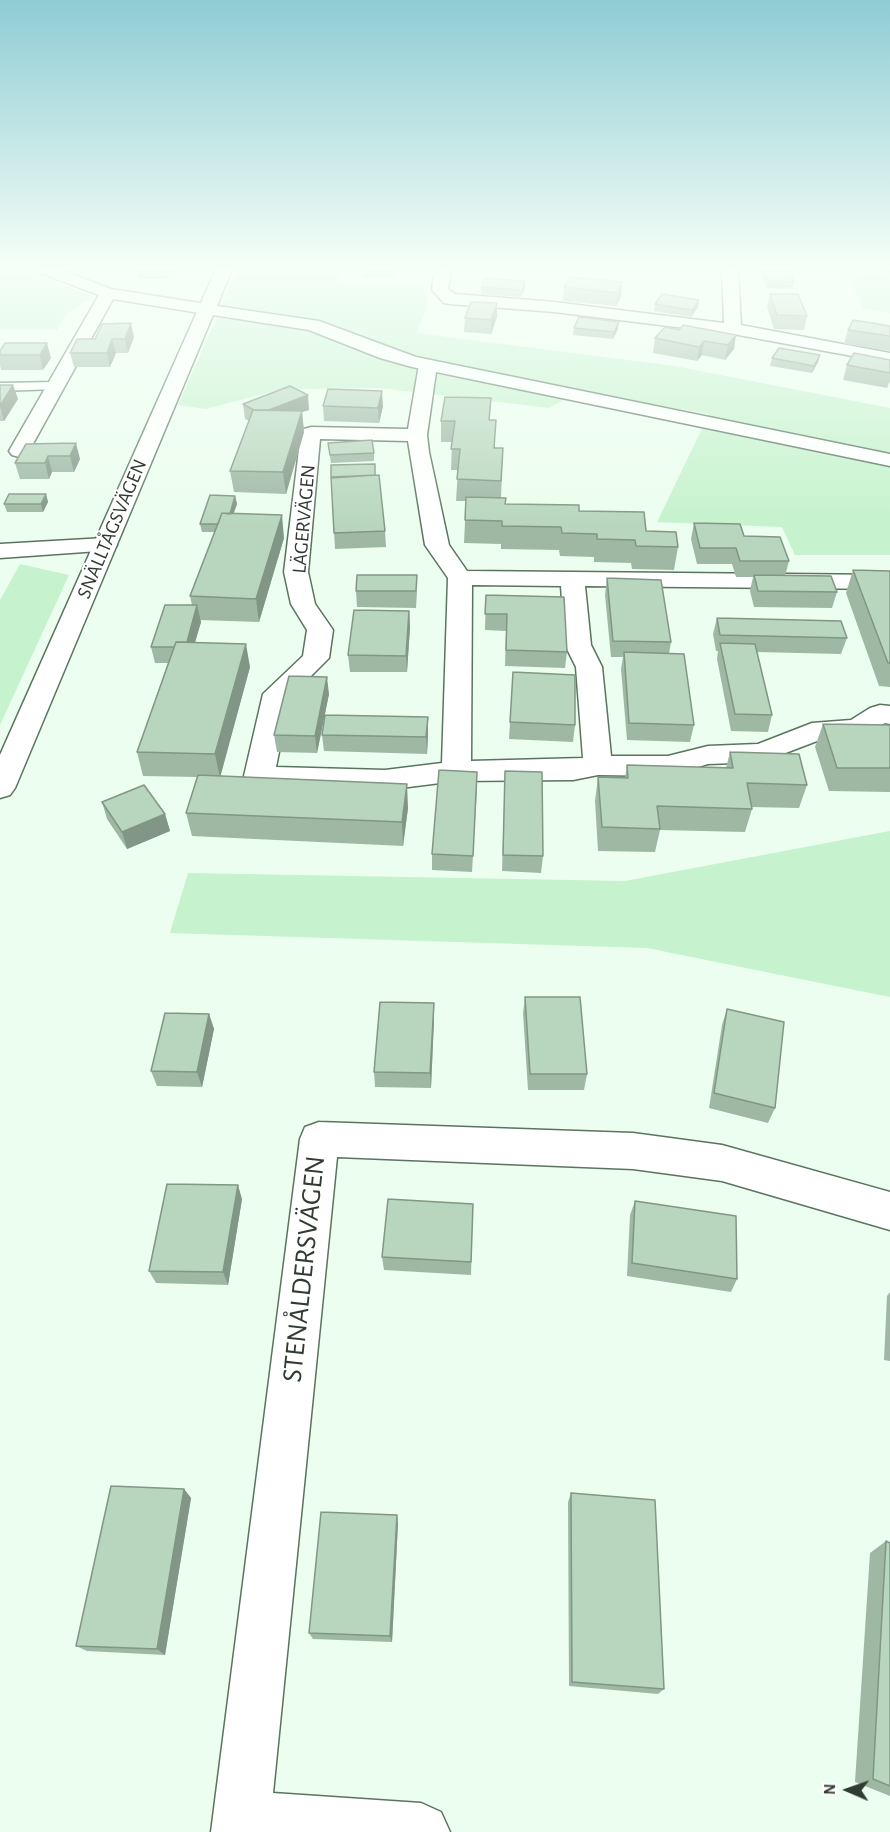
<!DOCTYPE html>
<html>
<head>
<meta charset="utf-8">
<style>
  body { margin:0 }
  #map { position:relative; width:890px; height:1832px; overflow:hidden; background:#ecfeef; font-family:"Alegreya Sans",sans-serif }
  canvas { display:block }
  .north { position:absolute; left:818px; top:1760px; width:60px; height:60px; -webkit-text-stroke:4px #fff; paint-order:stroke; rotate:272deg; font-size:16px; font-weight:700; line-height:24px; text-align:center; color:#303c32 }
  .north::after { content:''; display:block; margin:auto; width:21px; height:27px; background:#303c32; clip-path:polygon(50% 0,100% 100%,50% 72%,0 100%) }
</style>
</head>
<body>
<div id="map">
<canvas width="890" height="1832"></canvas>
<div class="north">N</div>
</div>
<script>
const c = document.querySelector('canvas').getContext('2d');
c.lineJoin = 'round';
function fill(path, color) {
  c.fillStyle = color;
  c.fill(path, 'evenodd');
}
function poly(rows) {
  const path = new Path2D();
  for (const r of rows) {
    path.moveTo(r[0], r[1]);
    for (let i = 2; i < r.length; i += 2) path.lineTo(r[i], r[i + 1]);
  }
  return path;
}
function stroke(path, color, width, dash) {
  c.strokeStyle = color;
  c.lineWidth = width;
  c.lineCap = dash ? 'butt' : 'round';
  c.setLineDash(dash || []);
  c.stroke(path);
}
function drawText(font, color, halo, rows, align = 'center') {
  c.font = font + ' "Alegreya Sans",sans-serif';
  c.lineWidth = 4.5;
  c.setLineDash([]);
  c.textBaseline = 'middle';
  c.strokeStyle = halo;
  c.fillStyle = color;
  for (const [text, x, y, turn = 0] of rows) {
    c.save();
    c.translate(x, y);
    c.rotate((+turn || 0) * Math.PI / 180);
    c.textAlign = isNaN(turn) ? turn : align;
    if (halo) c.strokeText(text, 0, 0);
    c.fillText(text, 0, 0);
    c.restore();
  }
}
const green = poly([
  [0,269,25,269,93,297,66,314,57,330,0,330],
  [238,269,343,269,340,282,423,284,428,304,417,333,675,366,890,408,890,555,795,555,782,527,657,522,709,414,579,392,549,408,379,388,282,389,206,409,178,405],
  [844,269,890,269,890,313,863,308],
  [20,564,69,575,0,725,0,600],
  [890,831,890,997,647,948,170,933,188,873,625,881]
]);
const lane = poly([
  [53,382,57,383,57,389,0,391,0,383,53,382]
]);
const street = poly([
  [36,269,59,269,111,289,206,304,214,309,206,314,113,299,29,451,26,455,19,457,12,455,9,451,99,295,38,272,36,269],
  [435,269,451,269,448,289,455,294,554,302,724,323,722,269,738,269,741,325,890,353,890,363,733,334,554,312,450,304,444,303,432,290,435,269],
  [428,360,434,361,437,365,427,435,429,452,449,545,467,571,890,575,890,589,585,586,591,645,602,667,611,756,668,756,708,746,758,744,812,723,851,720,870,708,880,705,890,706,890,724,885,723,867,734,857,737,817,741,762,762,708,764,668,776,598,775,573,780,456,781,385,790,259,786,249,783,244,776,263,694,303,656,307,630,291,604,284,572,301,433,304,429,311,427,408,429,419,365,422,361,428,360],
  [320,439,408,441,425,545,448,578,442,763,385,770,276,767,290,697,329,658,333,630,315,604,308,572,320,439],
  [472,585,561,586,565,645,576,667,583,758,471,761,472,585],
  [105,538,113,540,117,545,113,550,0,558,0,544,105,538],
  [319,1122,633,1133,722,1145,890,1192,890,1230,722,1181,633,1169,337,1157,273,1793,421,1803,441,1812,450,1832,211,1832,300,1139,305,1127,319,1122]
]);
const secondary = poly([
  [216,269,232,269,217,306,319,321,416,357,890,454,890,466,412,367,380,358,309,330,213,315,15,788,10,795,0,798,0,755,216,269]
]);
const wall = poly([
  [136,269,177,269,176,273,169,273,166,279,138,279],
  [363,269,394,269,393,278,364,278],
  [655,269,691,269,691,272],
  [762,269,789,269,794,282,792,289,766,288,761,273],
  [622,282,621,296,616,306,563,301,564,287],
  [481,287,525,288,521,297,481,294],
  [770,294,807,316,804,330,774,329,767,307],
  [497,303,497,317,491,334,464,332,465,318],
  [655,304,698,307,691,317,654,311],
  [890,326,890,351,844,344,848,330],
  [574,328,618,329,613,339,573,335],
  [679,330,736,335,734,349,725,360,702,355,697,361,653,353,655,338],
  [134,337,128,353,116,353,110,367,74,367,70,353,77,339],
  [5,343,51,358,43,370,1,370,0,365,0,351],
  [820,355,818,362,812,373,770,366,772,358],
  [890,360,890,381,887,388,843,380,847,365],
  [0,385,13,385,18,399,4,421,0,421],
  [243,404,309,410,302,412,304,432,286,494,234,492,230,471,249,421,245,419],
  [323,406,383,406,379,423,324,421],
  [490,420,495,448,503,448,501,498,505,504,579,511,646,531,678,547,674,570,632,569,631,563,594,562,594,557,560,556,559,550,501,549,501,544,464,543,466,501,456,501,458,470,451,470,452,442,441,442,441,421],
  [328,443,374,453,374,461,331,463],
  [26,444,80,459,74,472,52,472,49,479,20,479,15,463],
  [375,475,385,531,386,547,335,549,331,478],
  [46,494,48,502,43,512,7,512,4,504],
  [235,496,237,504,233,514,284,538,259,622,200,620,201,622,195,642,250,667,220,776,408,808,403,846,192,836,186,813,198,777,143,776,137,752,168,663,155,663,151,647,192,605,190,596,215,532,202,532,200,524],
  [694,523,744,536,789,561,785,576,837,592,832,608,754,607,750,591,753,577,736,577,732,564,697,564,691,539],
  [853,570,890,571,890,687,879,686,846,593],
  [607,578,671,642,669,654,694,725,690,742,627,740,621,669,623,657,611,657,605,595],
  [356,591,417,591,416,608,357,607],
  [486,595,567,652,565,668,505,666,506,631,485,630],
  [409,611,410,627,407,672,350,672,348,655],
  [717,618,847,638,841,654,757,652,772,715,768,732,731,731,717,659,718,651,716,651,713,634],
  [513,672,575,725,573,742,509,739],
  [329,694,317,753,277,752,274,735],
  [428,717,428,734,427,754,324,751,322,735],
  [823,724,890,725,890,792,829,791,815,747],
  [730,752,807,785,799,808,751,807,752,809,745,832,660,830,655,852,598,851,595,801,598,777,625,778,627,765,726,768],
  [505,771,543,856,541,873,502,871],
  [477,788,472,872,432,870,432,854],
  [102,802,165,814,170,831,127,849,107,819],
  [525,997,587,1074,584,1090,528,1090,523,1013],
  [727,1009,775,1108,768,1123,709,1108,722,1025],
  [209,1014,214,1029,202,1087,157,1086,151,1071],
  [434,1019,431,1088,375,1087,374,1072],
  [242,1199,228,1285,156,1283,149,1271],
  [635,1201,737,1279,731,1292,627,1276,630,1215],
  [473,1204,471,1275,384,1270,382,1257],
  [890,1292,890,1361,884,1360,887,1296],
  [184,1489,191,1498,165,1655,87,1651,76,1646],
  [571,1493,664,1689,658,1694,569,1686,568,1502],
  [398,1523,392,1642,313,1639,309,1633],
  [886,1541,890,1543,890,1796,855,1782,870,1553]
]);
const shadedWall = poly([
  [165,269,169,269,169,273,166,279],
  [525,281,525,288,521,297,522,290],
  [622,282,621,296,616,306,618,293],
  [699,300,698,307,691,317,692,310],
  [497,303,497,317,491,334,491,320],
  [619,322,618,329,613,339,614,332],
  [131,323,134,337,128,353,125,339],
  [736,335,734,349,725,360,728,345],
  [112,339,116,353,110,367,107,353],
  [704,341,702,355,697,361,699,347],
  [47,343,51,358,43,370,40,355],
  [820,355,818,362,812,373,814,366],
  [13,385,18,399,4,421,0,406],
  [382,391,383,406,379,423,378,408],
  [308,395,309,410,302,412,304,432,286,494,283,472,261,414],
  [76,443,80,459,74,472,70,456],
  [48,456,52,472,49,479,45,463],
  [46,494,48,502,43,512,41,504],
  [235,496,237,504,227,532,226,524],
  [282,515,284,538,259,622,256,599],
  [197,605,201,622,189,663,186,647],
  [409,611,410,627,407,672,406,656],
  [246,644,250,667,220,778,215,754],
  [327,677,329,694,317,753,315,736],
  [428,717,428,734,427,754,426,737],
  [407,784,408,808,403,846,402,822],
  [165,814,170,831,127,849,122,832],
  [434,1003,434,1019,431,1088,430,1073],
  [209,1014,214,1029,202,1087,197,1072],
  [238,1185,242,1199,228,1285,223,1272],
  [184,1489,191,1498,165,1655,157,1649],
  [397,1515,398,1523,392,1642,390,1636]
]);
const building = poly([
  [763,269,789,269,794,282,768,281,763,269],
  [570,277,622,282,618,293,564,287,570,277],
  [485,278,525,281,522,290,481,287,485,278],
  [662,294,699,300,692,310,655,304,662,294],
  [770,294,798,294,807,316,777,315,770,294],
  [471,302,497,303,491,320,465,318,471,302],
  [579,317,619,322,614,332,574,328,579,317],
  [853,320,890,326,890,336,848,330,853,320],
  [131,323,125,339,112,339,107,353,70,353,77,339,95,339,102,324,131,323],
  [683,325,736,335,728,345,704,341,699,347,655,338,665,327,679,330,683,325],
  [5,343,47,343,40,355,0,355,0,351,5,343],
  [779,348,820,355,814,366,772,358,779,348],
  [854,353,890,360,890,373,847,365,854,353],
  [0,385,13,385,0,406,0,385],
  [290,386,308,395,269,410,254,410,243,404,290,386],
  [328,389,382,391,378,408,323,406,328,389],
  [445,397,491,398,489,420,496,420,494,448,503,448,501,481,457,479,460,449,451,449,455,421,441,421,445,397],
  [253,410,302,411,283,472,230,471,253,410],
  [372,440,374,453,330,455,328,443,372,440],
  [76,443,70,456,48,456,45,463,15,463,26,444,76,443],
  [375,464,375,475,331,478,331,465,375,464],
  [379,475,385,531,334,533,331,477,379,475],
  [9,494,46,494,41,504,4,504,9,494],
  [210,495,235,496,230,514,222,513,218,524,200,524,210,495],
  [466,497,506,498,505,504,579,505,579,511,644,512,646,531,676,532,678,547,636,546,635,540,597,539,597,534,562,533,561,527,502,526,502,521,465,520,466,497],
  [222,513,282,515,256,599,190,596,222,513],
  [694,523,740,524,744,536,780,537,789,561,740,561,736,548,700,548,694,523],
  [853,570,890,571,890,663,888,663,853,570],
  [357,575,417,575,416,591,356,591,357,575],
  [754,575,831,576,837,592,758,591,754,575],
  [607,578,661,580,671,642,613,641,607,578],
  [486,595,564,597,567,652,506,650,507,614,485,614,486,595],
  [165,605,197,605,187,642,176,642,174,647,151,647,165,605],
  [354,610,409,611,406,656,348,655,354,610],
  [717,618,841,621,847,638,720,635,717,618],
  [176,642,246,644,215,754,137,752,176,642],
  [720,643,755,644,772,715,735,714,720,643],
  [624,652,684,654,694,725,629,723,624,652],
  [513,672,575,675,575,725,510,722,513,672],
  [289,676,327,677,315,736,274,735,289,676],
  [325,715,428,717,426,737,322,735,325,715],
  [823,724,890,725,890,768,837,768,823,724],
  [730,752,799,754,807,785,747,783,752,809,657,806,660,829,602,827,598,777,628,778,627,765,733,768,730,752],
  [439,770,477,772,473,856,432,854,439,770],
  [505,771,542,772,543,856,503,855,505,771],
  [198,775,407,784,402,822,186,813,198,775],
  [144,785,165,814,122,832,102,802,144,785],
  [525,997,580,997,587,1074,530,1074,525,997],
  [380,1002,434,1003,430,1073,374,1072,380,1002],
  [727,1009,784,1022,775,1108,714,1093,727,1009],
  [165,1013,209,1014,197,1072,151,1071,165,1013],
  [167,1184,238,1185,223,1272,149,1271,167,1184],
  [388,1199,473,1204,471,1262,382,1257,388,1199],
  [635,1201,736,1216,737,1279,632,1263,635,1201],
  [111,1486,184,1489,157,1649,76,1646,111,1486],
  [571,1493,655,1500,664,1689,572,1682,571,1493],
  [321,1512,397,1515,390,1636,309,1633,321,1512],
  [886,1541,890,1543,890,1786,873,1779,886,1541]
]);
const farStreetnames = [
  ["LÄGERVÄGEN",304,519,-85],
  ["SNÄLLTÅGSVÄGEN",112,529,-67]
];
const nearStreetnames = [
  ["STENÅLDERSVÄGEN",304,1269,-84]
];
fill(green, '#c6f2cd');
stroke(lane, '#5a745e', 3);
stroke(street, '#5a745e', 3);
stroke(secondary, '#5a745e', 3);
fill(lane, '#fff');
fill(street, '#fff');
fill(secondary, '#fff');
fill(wall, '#9eb8a3');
fill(shadedWall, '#819684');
fill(building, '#b8d6bd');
stroke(building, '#819684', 1.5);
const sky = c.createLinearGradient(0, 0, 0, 526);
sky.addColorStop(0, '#8eccd4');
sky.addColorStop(0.51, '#f6fff8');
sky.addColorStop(1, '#f6fff800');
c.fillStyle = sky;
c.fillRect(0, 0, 890, 526);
drawText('20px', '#303c32', '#fff', farStreetnames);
drawText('28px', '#303c32', '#fff', nearStreetnames);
</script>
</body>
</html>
